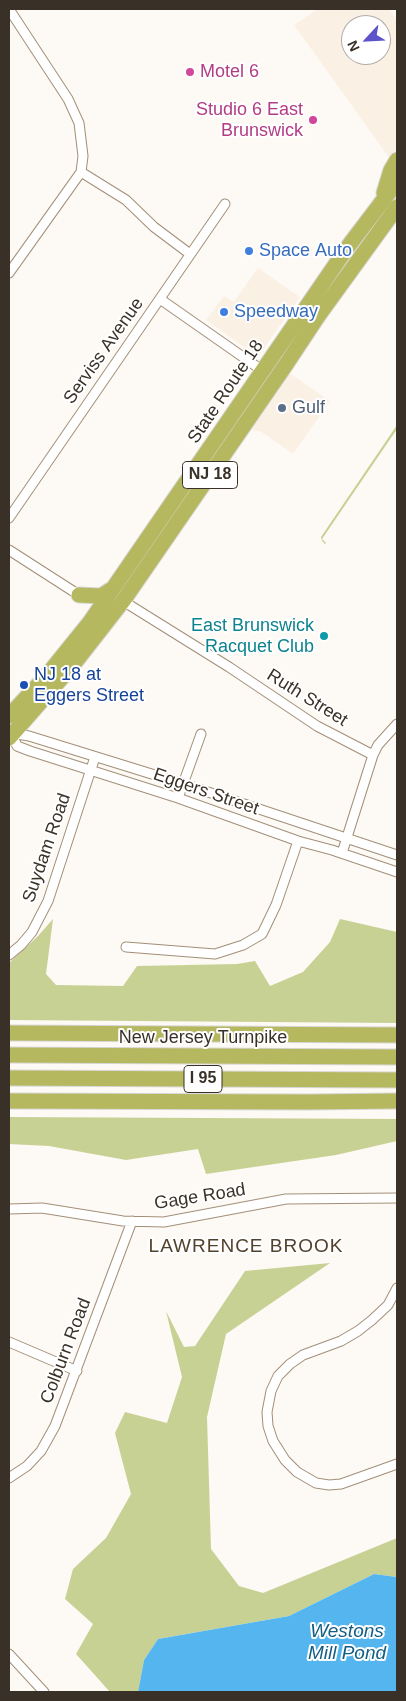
<!DOCTYPE html>
<html>
<head>
<meta charset="utf-8">
<style>
  body { margin:0 }
  #map { position:relative; width:406px; height:1701px; overflow:hidden; background:#fdf9f4; font-family:Arial,sans-serif }
  canvas { display:block }
  .frame { position:absolute; inset:0; border:10px solid #393127; pointer-events:none }
  .north { position:absolute; left:341px; top:15px; width:50px; height:50px; box-sizing:border-box; background:#fff; border:1px solid #b0ada9; border-radius:50%; rotate:245deg; font-size:14px; font-weight:700; line-height:20px; text-align:center; color:#393127 }
  .north::after { content:''; display:block; margin:auto; width:18px; height:22px; background:#5c53cb; clip-path:polygon(50% 0,100% 100%,50% 72%,0 100%) }
</style>
</head>
<body>
<div id="map">
<canvas width="406" height="1701"></canvas>
<div class="frame"></div>
<div class="north">N</div>
</div>
<script>
const c = document.querySelector('canvas').getContext('2d');
c.lineJoin = 'round';
function fill(path, color) {
  c.fillStyle = color;
  c.fill(path, 'evenodd');
}
function poly(rows) {
  const path = new Path2D();
  for (const r of rows) {
    path.moveTo(r[0], r[1]);
    for (let i = 2; i < r.length; i += 2) path.lineTo(r[i], r[i + 1]);
  }
  return path;
}
function stroke(path, color, width, dash) {
  c.strokeStyle = color;
  c.lineWidth = width;
  c.lineCap = dash ? 'butt' : 'round';
  c.setLineDash(dash || []);
  c.stroke(path);
}
function drawText(font, color, halo, rows, align = 'center') {
  c.font = font + ' Arial,sans-serif';
  c.lineWidth = 4;
  c.setLineDash([]);
  c.textBaseline = 'middle';
  c.strokeStyle = halo;
  c.fillStyle = color;
  for (const [text, x, y, turn = 0] of rows) {
    c.save();
    c.translate(x, y);
    c.rotate((+turn || 0) * Math.PI / 180);
    c.textAlign = isNaN(turn) ? turn : align;
    if (halo) c.strokeText(text, 0, 0);
    c.fillText(text, 0, 0);
    c.restore();
  }
}
const built = poly([
  [318,9,389,9,397,21,397,147,390,159,294,25],
  [351,25,381,25,381,55,351,55],
  [258,268,300,297,258,357,206,320,224,296,234,302],
  [289,373,330,401,293,454,260,431,255,431,251,428]
]);
const green = poly([
  [397,425,397,429,322,539,326,543,325,544,322,541,321,537],
  [53,919,46,974,56,985,123,986,137,966,237,964,255,961,270,986,303,972,330,942,340,919,397,932,397,1023,9,1020,9,963,38,936],
  [9,1117,397,1119,397,1141,336,1155,206,1174,198,1149,126,1160,49,1146,9,1144],
  [330,1263,226,1334,207,1417,211,1549,239,1586,263,1593,397,1538,397,1577,374,1574,289,1616,158,1639,144,1660,138,1692,110,1692,76,1654,93,1624,65,1599,73,1569,106,1538,131,1494,115,1433,125,1412,167,1423,182,1377,166,1311,184,1347,195,1346,245,1271]
]);
const water = poly([
  [374,1574,397,1577,397,1692,138,1692,144,1660,158,1639,289,1616]
]);
const street = poly([
  [9,9,68,99,79,123,83,156,81,172,9,273],
  [81,172,126,200,154,227,190,254],
  [160,299,263,371],
  [9,518,225,204],
  [9,550,79,595],
  [123,601,229,667,317,726,373,755],
  [11,733,29,736,184,784,397,855],
  [12,734,17,746,30,751,178,798,298,841,332,850,397,872],
  [178,798,201,734],
  [342,853,373,755,378,745,397,724],
  [126,947,215,954,243,945,262,934,276,905,298,841],
  [9,955,21,945,32,932,48,901,95,757],
  [9,1209,42,1208,123,1221,164,1222,286,1199,397,1198],
  [397,1288,388,1305,372,1320,358,1331,341,1341,303,1355,290,1364,278,1376,271,1391,267,1412,268,1426,273,1441,285,1460,297,1472,316,1483,329,1485,341,1484,397,1464],
  [9,1342,77,1371],
  [9,1478,27,1466,41,1451,55,1426,132,1221],
  [9,1654,44,1692]
]);
const highway = poly([
  [384,193,391,170,397,160],
  [79,595,101,596,112,589],
  [9,716,48,674,90,622,347,248,397,182],
  [9,738,73,665,123,601,287,363,318,316,397,207],
  [9,1033,397,1035],
  [9,1055,397,1057],
  [9,1078,397,1080],
  [9,1101,308,1102,397,1101]
]);
const markers = [
  [190,72,5,"#d1479c"],
  [313,120,5,"#d1479c"],
  [249,251,5,"#3f7fe0"],
  [224,312,5,"#3f7fe0"],
  [282,408,5,"#5c6f8a"],
  [324,636,5,"#0f9aa8"],
  [24,685,5,"#1a4fb4"]
];
const shields = [
  [210,475,55],
  [203,1079,38]
];
const shieldNames = [
  ["NJ 18",210,475],
  ["I 95",203,1079]
];
const hotelNames = [
  ["Motel 6",200,72],
  ["Studio 6 East",303,110,"right"],
  ["Brunswick",303,131,"right"]
];
const shopNames = [
  ["Space Auto",259,251],
  ["Speedway",234,312]
];
const streetNames = [
  ["Serviss Avenue",104,351,-55],
  ["State Route 18",226,392,-56],
  ["Ruth Street",307,698,32],
  ["Eggers Street",206,792,19],
  ["Suydam Road",47,848,-71],
  ["New Jersey Turnpike",203,1038],
  ["Gage Road",200,1197,-9],
  ["Colburn Road",66,1351,-69]
];
const serviceNames = [
  ["Gulf",292,408]
];
const cultureNames = [
  ["East Brunswick",314,626],
  ["Racquet Club",314,647]
];
const transitNames = [
  ["NJ 18 at",34,675],
  ["Eggers Street",34,696]
];
const neighbourhoodNames = [
  ["LAWRENCE BROOK",246,1247]
];
const waterNames = [
  ["Westons",347,1632],
  ["Mill Pond",347,1654]
];
fill(built, '#fbf0e4');
fill(green, '#c8d194');
fill(water, '#55b6ef');
stroke(street, '#a38f78', 11);
stroke(highway, '#d7d6d4', 17);
stroke(street, '#fff', 9);
stroke(highway, '#b5b85e', 15);
for (const [x, y, r, color] of markers) {
  const dot = new Path2D();
  dot.arc(x, y, r, 0, 2 * Math.PI);
  c.fillStyle = color;
  c.fill(dot);
  stroke(dot, '#fff', 2);
}
for (const [x, y, w] of shields) {
  const box = new Path2D();
  box.roundRect(x - w / 2, y - 13.5, w, 27, 4);
  c.fillStyle = '#fff';
  c.fill(box);
  stroke(box, '#393127', 1);
}
drawText('bold 16px', '#393127', null, shieldNames);
drawText('18px', '#b23c85', '#fff', hotelNames, 'left');
drawText('18px', '#366cbe', '#fff', shopNames, 'left');
drawText('18px', '#393127', '#fff', streetNames);
drawText('18px', '#4e5e75', '#fff', serviceNames, 'left');
drawText('18px', '#0d838f', '#fff', cultureNames, 'right');
drawText('18px', '#164399', '#fff', transitNames, 'left');
c.letterSpacing = '1px';
drawText('19px', '#52412c', '#fff', neighbourhoodNames);
c.letterSpacing = '0px';
drawText('italic 19px', '#145d83', '#fff', waterNames);
</script>
</body>
</html>
